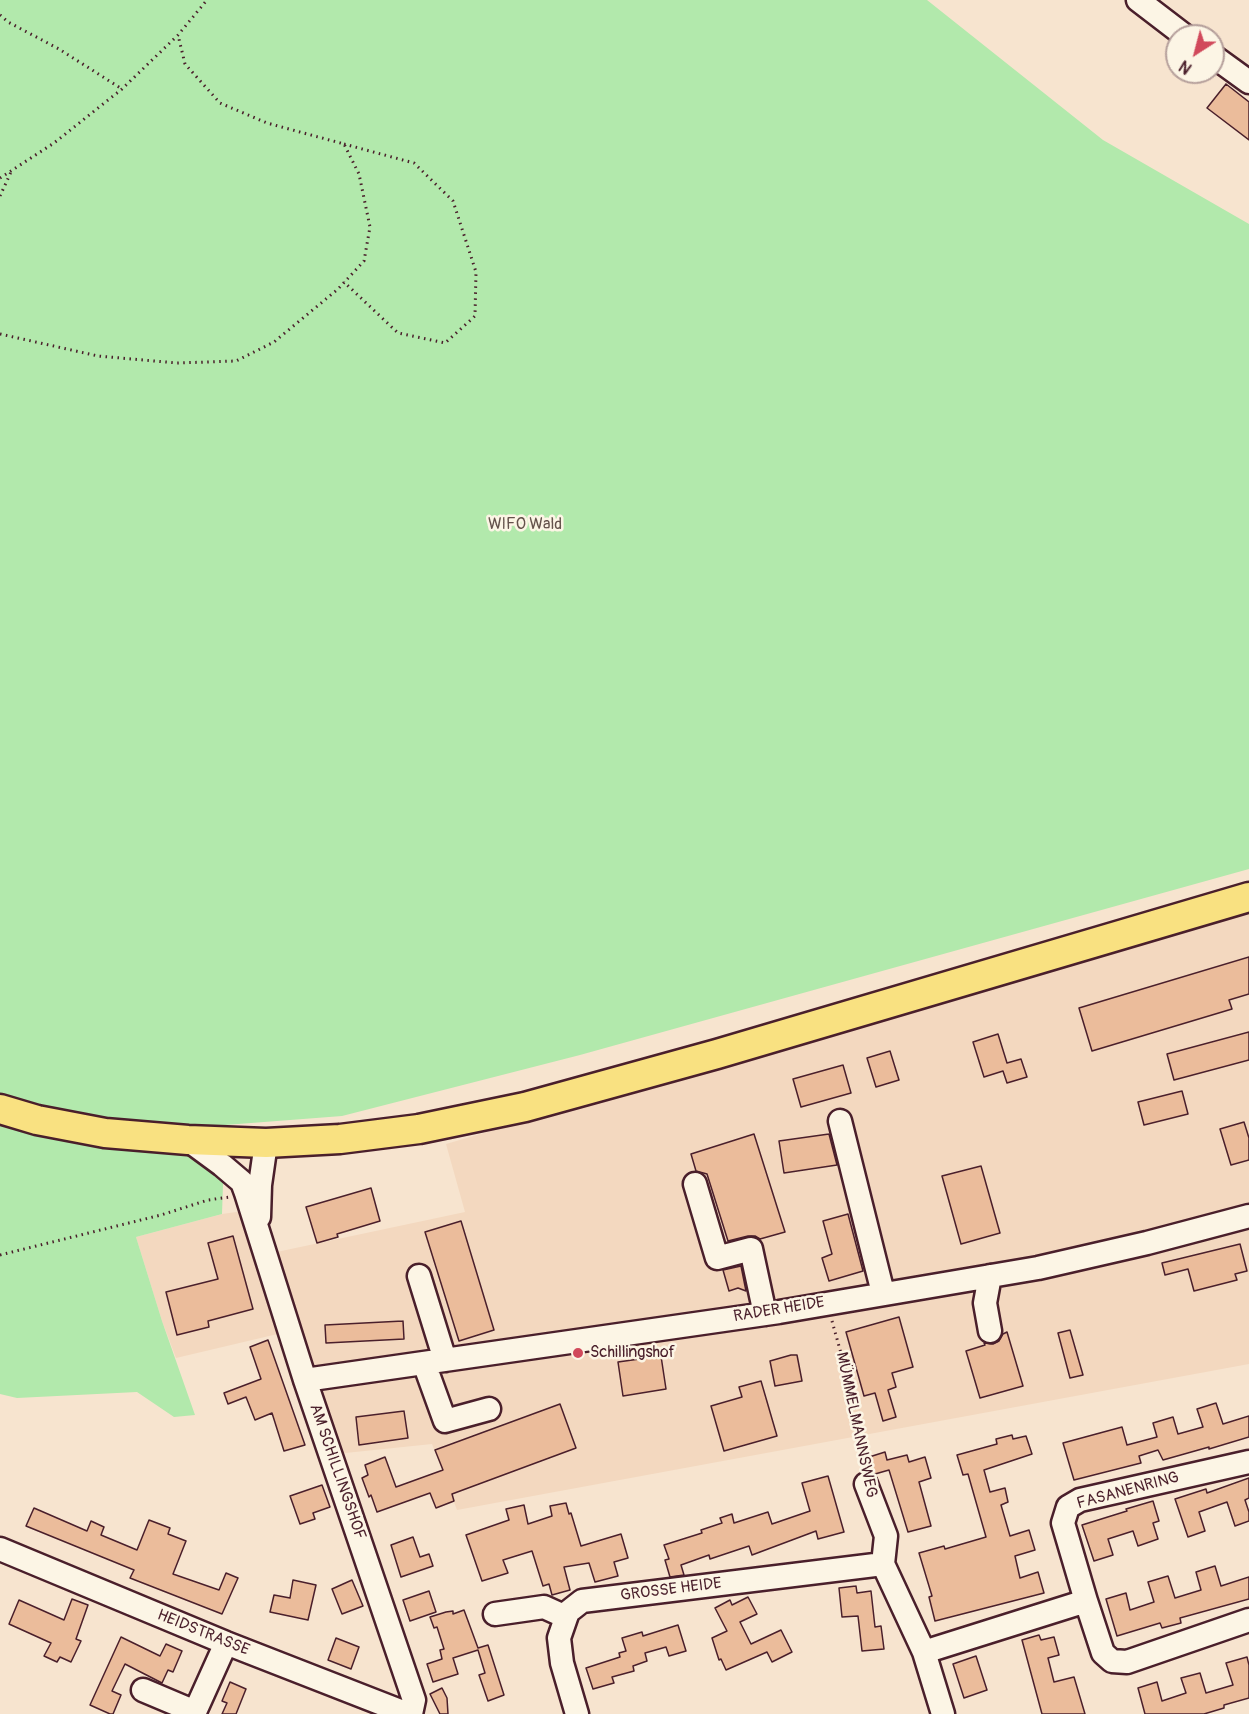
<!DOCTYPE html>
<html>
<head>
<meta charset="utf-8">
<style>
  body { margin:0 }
  #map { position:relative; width:1249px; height:1714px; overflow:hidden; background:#f7e4cf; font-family:Pangolin,sans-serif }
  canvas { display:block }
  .north { position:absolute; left:1165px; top:24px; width:60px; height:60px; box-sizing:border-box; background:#fcf5e5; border:2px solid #b59f9b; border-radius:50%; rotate:216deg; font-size:16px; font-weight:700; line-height:24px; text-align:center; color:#4a1f2b }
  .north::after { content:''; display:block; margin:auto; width:21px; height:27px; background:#d1495b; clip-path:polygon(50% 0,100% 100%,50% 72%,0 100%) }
</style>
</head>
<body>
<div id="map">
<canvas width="1249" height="1714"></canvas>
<div class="north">N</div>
</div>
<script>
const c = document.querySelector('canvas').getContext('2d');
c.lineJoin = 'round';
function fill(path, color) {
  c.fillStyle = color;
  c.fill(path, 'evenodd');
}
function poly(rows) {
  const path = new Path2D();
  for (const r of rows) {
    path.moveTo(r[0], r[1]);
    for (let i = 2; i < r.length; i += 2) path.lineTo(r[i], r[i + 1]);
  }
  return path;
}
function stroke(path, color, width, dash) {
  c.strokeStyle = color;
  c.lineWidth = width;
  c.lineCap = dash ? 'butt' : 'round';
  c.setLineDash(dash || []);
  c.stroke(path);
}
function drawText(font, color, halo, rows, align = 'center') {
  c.font = font + ' Pangolin,sans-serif';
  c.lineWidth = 5;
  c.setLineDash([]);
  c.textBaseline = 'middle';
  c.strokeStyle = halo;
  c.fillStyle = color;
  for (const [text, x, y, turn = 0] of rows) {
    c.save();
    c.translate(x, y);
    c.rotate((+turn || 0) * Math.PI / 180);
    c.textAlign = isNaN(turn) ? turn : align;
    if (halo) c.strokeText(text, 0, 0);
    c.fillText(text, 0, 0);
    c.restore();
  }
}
const built = poly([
  [1249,911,1249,1364,457,1510,432,1444,326,1455,286,1332,176,1358,162,1321,136,1237,222,1214,265,1208,272,1253,465,1212,446,1144]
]);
const green = poly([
  [0,0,927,0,1103,140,1249,224,1249,869,580,1055,342,1116,225,1125,222,1214,136,1237,162,1321,195,1415,174,1417,137,1392,17,1398,0,1394]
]);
const building = poly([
  [1226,84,1249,102,1249,140,1207,108,1226,84],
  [1249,957,1249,994,1229,1000,1232,1009,1092,1051,1079,1008,1249,957],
  [1249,1032,1249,1060,1174,1080,1167,1054,1249,1032],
  [998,1034,1007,1063,1021,1059,1027,1077,1007,1083,1003,1071,984,1077,973,1042,998,1034],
  [890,1051,899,1080,876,1087,867,1058,890,1051],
  [843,1065,851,1093,801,1107,793,1079,843,1065],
  [1182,1091,1188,1114,1144,1125,1138,1102,1182,1091],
  [1244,1122,1249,1138,1249,1160,1231,1165,1220,1129,1244,1122],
  [754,1134,785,1232,760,1239,755,1236,748,1236,728,1241,707,1174,696,1171,691,1154,754,1134],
  [829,1134,837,1165,784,1173,779,1141,829,1134],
  [981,1166,1000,1233,961,1244,942,1176,981,1166],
  [371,1188,380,1221,337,1234,338,1237,317,1243,306,1207,371,1188],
  [848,1214,863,1271,829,1281,822,1258,832,1254,823,1221,848,1214],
  [461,1221,494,1330,459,1341,425,1232,461,1221],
  [233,1236,253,1309,208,1321,209,1327,177,1335,166,1292,218,1279,208,1243,233,1236],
  [1240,1244,1247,1271,1235,1274,1237,1280,1194,1291,1188,1269,1165,1275,1162,1263,1240,1244],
  [741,1266,746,1291,738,1288,729,1291,723,1270,741,1266],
  [899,1317,913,1367,892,1373,896,1387,888,1390,896,1417,883,1421,875,1393,864,1396,846,1332,899,1317],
  [403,1321,404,1339,326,1343,325,1325,403,1321],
  [1070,1330,1083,1375,1070,1378,1058,1333,1070,1330],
  [1007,1332,1023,1386,980,1398,966,1351,985,1345,984,1343,993,1344,999,1341,1003,1334,1007,1332],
  [268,1340,305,1445,284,1451,272,1413,255,1420,246,1397,228,1404,224,1393,261,1379,250,1347,268,1340],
  [791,1355,797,1355,802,1381,775,1386,770,1361,791,1355],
  [661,1356,666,1389,623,1396,618,1362,661,1356],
  [761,1381,777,1436,724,1451,711,1406,742,1397,739,1387,761,1381],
  [1216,1403,1223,1424,1249,1416,1249,1437,1209,1449,1209,1447,1163,1460,1158,1450,1139,1456,1141,1463,1074,1480,1063,1443,1122,1427,1127,1445,1157,1437,1153,1423,1173,1417,1178,1434,1203,1427,1197,1409,1216,1403],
  [560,1404,576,1448,452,1494,454,1501,436,1508,430,1493,377,1512,371,1495,369,1497,362,1478,368,1475,365,1465,385,1457,396,1487,443,1470,435,1450,560,1404],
  [404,1411,408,1438,359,1445,356,1417,404,1411],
  [1012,1435,1013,1439,1026,1436,1032,1454,984,1470,990,1492,1005,1488,1008,1502,1001,1505,1010,1536,1029,1530,1035,1550,1015,1556,1020,1578,1038,1572,1044,1593,935,1621,929,1597,932,1596,919,1553,944,1546,945,1549,986,1537,968,1474,963,1475,957,1455,997,1444,996,1439,1012,1435],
  [885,1452,887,1460,907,1455,909,1462,925,1457,931,1478,919,1482,931,1526,908,1532,889,1470,875,1474,870,1471,866,1458,885,1452],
  [828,1476,844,1532,818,1539,816,1531,752,1555,749,1546,710,1559,709,1555,681,1565,684,1575,670,1577,665,1560,669,1559,664,1545,702,1533,701,1530,722,1523,720,1518,732,1514,734,1523,768,1512,772,1524,810,1511,802,1483,828,1476],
  [1249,1478,1249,1498,1245,1500,1249,1512,1249,1521,1235,1526,1227,1502,1199,1512,1205,1531,1188,1537,1175,1499,1206,1489,1207,1493,1249,1478],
  [322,1485,330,1507,313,1513,315,1519,300,1524,290,1496,322,1485],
  [1153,1501,1159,1521,1153,1523,1158,1539,1138,1546,1133,1531,1108,1539,1113,1555,1094,1561,1082,1525,1127,1511,1126,1509,1153,1501],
  [566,1503,569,1514,571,1513,581,1546,621,1534,628,1558,614,1562,618,1576,595,1582,589,1563,564,1567,570,1590,552,1595,549,1584,543,1586,532,1551,503,1560,508,1573,482,1581,466,1535,509,1520,506,1509,524,1505,528,1524,552,1516,550,1506,566,1503],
  [34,1508,87,1531,91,1521,104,1527,101,1535,137,1550,149,1520,170,1528,168,1534,186,1541,173,1574,219,1590,226,1573,238,1578,222,1614,130,1578,134,1570,26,1526,34,1508],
  [413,1537,420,1557,429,1554,433,1566,401,1577,391,1545,413,1537],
  [1215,1566,1221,1586,1249,1577,1249,1599,1180,1618,1181,1623,1162,1628,1160,1623,1117,1636,1106,1599,1126,1593,1130,1610,1154,1602,1148,1582,1168,1576,1175,1598,1201,1590,1196,1572,1215,1566],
  [293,1580,316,1585,308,1620,270,1612,274,1595,290,1598,293,1580],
  [352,1580,363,1606,342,1614,332,1589,352,1580],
  [856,1586,857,1593,871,1591,875,1627,881,1626,884,1649,862,1651,858,1616,842,1617,839,1588,856,1586],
  [429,1591,436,1612,410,1621,403,1600,429,1591],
  [748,1597,757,1614,740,1622,751,1644,781,1630,792,1652,772,1662,767,1652,726,1670,721,1659,719,1660,712,1638,727,1631,715,1608,730,1600,732,1605,748,1597],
  [72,1599,88,1605,76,1639,81,1641,71,1662,60,1657,57,1662,44,1656,51,1643,9,1624,19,1600,64,1620,72,1599],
  [464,1610,478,1648,488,1645,504,1695,488,1701,479,1675,485,1673,478,1650,453,1658,458,1674,433,1682,427,1664,442,1659,440,1650,444,1649,437,1627,434,1628,430,1617,446,1612,453,1611,453,1614,464,1610],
  [678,1625,686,1651,669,1656,666,1647,645,1653,647,1661,633,1666,634,1671,612,1677,614,1683,593,1689,586,1668,620,1657,619,1653,626,1651,622,1638,642,1632,643,1636,678,1625],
  [1039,1635,1041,1640,1054,1637,1059,1655,1048,1658,1054,1682,1074,1677,1085,1714,1042,1714,1022,1640,1039,1635],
  [121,1637,160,1656,166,1644,182,1651,173,1672,168,1670,162,1683,125,1664,112,1691,121,1695,113,1714,110,1714,90,1705,121,1637],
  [336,1638,359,1647,351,1669,328,1660,336,1638],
  [976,1656,987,1690,964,1698,953,1664,976,1656],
  [1247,1657,1249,1665,1249,1698,1224,1705,1224,1708,1204,1714,1145,1714,1138,1688,1157,1682,1162,1701,1186,1693,1181,1678,1200,1673,1206,1693,1233,1685,1226,1663,1247,1657],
  [230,1682,246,1689,236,1714,222,1714,227,1703,222,1701,230,1682],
  [442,1688,447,1698,448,1714,440,1714,430,1694,442,1688]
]);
const path = poly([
  [0,15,8,22,59,49,122,89],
  [344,144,414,163,453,201,476,272,475,316,445,343,398,333,344,282],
  [0,178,54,143,122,89,178,35,207,0],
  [0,196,11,172],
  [0,334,98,356,177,363,236,361,274,342,338,289,364,261,370,227,359,174,344,144,267,123,220,103,185,64,178,35],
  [0,1255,161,1215,208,1200,230,1197],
  [832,1321,851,1389,863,1467]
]);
const minor = poly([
  [1138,0,1185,36],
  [1213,56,1249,82],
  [840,1121,883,1293],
  [188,1140,222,1165,242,1182,246,1193,305,1380,414,1700,411,1714],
  [695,1184,717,1258,751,1249,765,1314],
  [259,1217,260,1185,266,1143],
  [419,1276,445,1360],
  [990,1331,985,1303,990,1276],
  [424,1363,445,1421,489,1409],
  [305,1380,779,1312,1038,1268,1147,1243,1249,1216],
  [866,1484,886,1536,883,1564,924,1652,943,1714],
  [0,1549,226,1643,408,1714],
  [1086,1601,1063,1523,1068,1507,1080,1500,1249,1462],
  [495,1614,544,1607,566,1617],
  [924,1652,1086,1601,1103,1653,1112,1661,1127,1662,1249,1620],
  [143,1690,195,1712],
  [194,1714,226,1643],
  [577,1714,562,1663,559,1638,568,1612,582,1601,883,1564]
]);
const major = poly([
  [0,1109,37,1120,105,1133,188,1140,266,1143,340,1139,419,1129,525,1107,717,1054,1249,897]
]);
const markers = [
  [578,1353,6,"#d1495b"]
];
const parkNames = [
  ["WIFO Wald",525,525]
];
const streetNames = [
  ["RADER HEIDE",779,1310,-9],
  ["MÜMMELMANNSWEG",856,1425,78],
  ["AM SCHILLINGSHOF",337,1472,71],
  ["FASANENRING",1128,1491,-15],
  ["GROSSE HEIDE",671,1590,-7],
  ["HEIDSTRASSE",203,1633,22]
];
const poiNames = [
  ["Schillingshof",590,1353]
];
fill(built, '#f3d8bf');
fill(green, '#b2e9ac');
fill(building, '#ebbc9b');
stroke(building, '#4a1f2b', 1.5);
stroke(minor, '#4a1f2b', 27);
stroke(major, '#4a1f2b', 33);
stroke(path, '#4a1f2b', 3, [1.5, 4.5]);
stroke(minor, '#fcf5e5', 22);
stroke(major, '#f9e181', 28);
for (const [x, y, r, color] of markers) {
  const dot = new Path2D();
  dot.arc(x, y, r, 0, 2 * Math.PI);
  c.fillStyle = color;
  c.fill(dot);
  stroke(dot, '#fcf5e5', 2);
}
drawText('16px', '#64524b', '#fcf5e5', parkNames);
drawText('16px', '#4a1f2b', '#fcf5e5', streetNames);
drawText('16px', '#4a1f2b', '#fcf5e5', poiNames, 'left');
</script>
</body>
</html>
